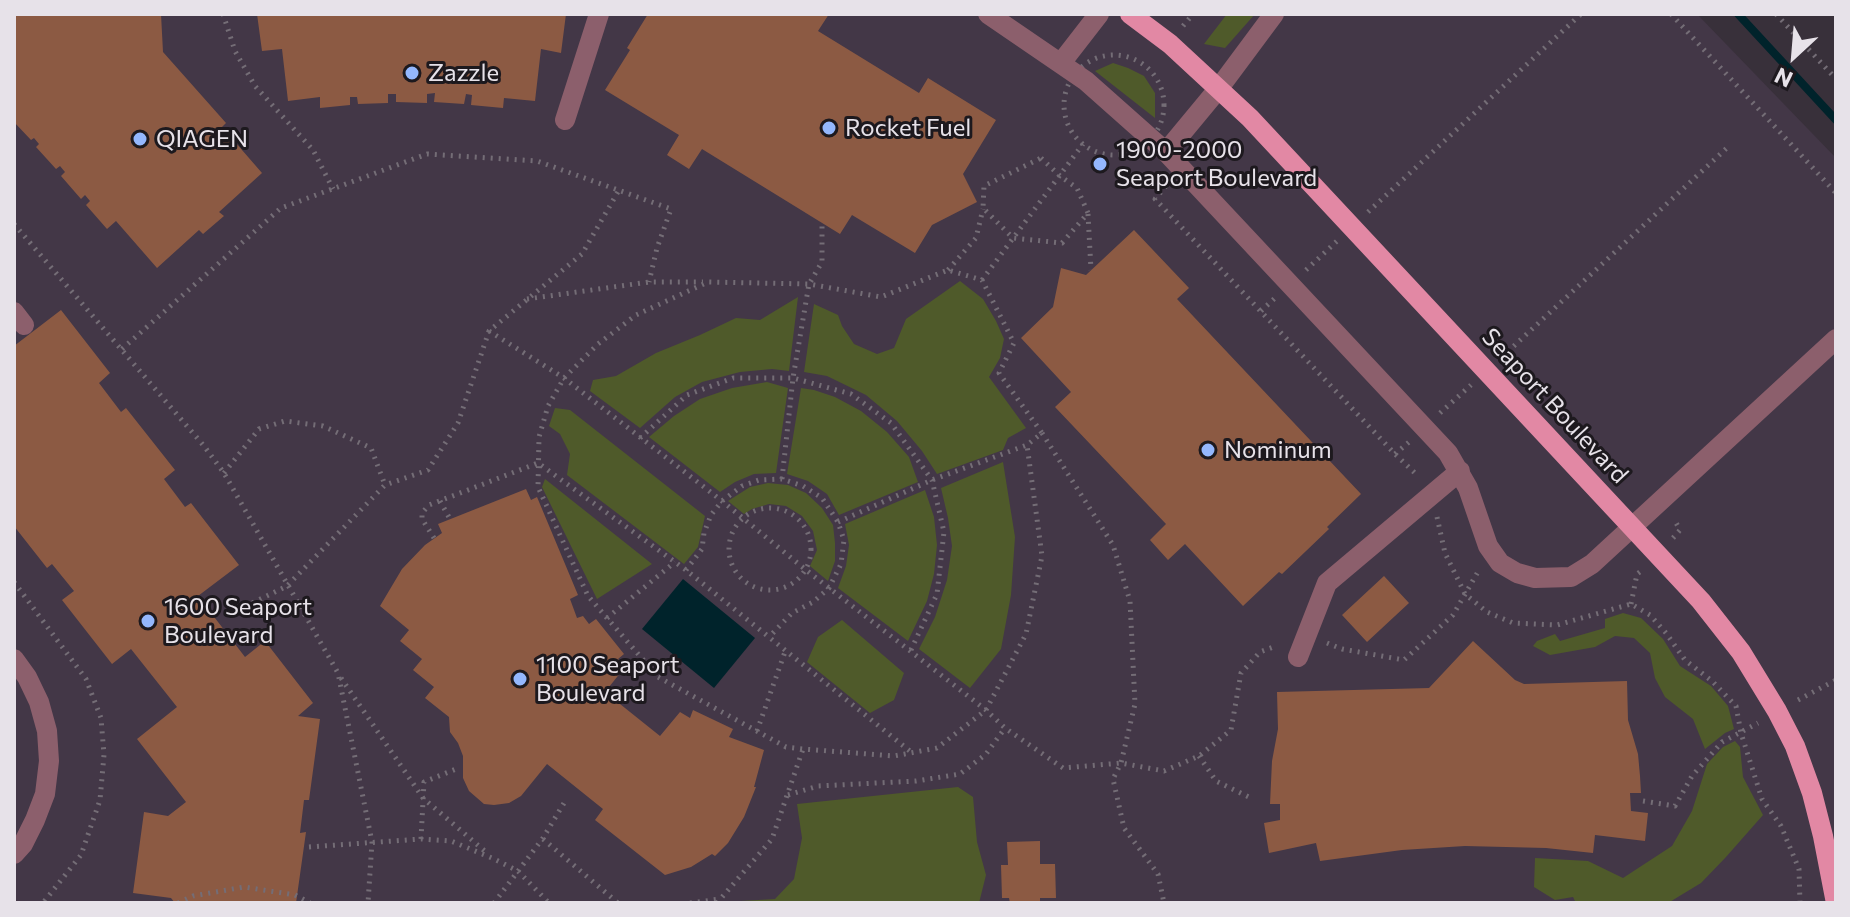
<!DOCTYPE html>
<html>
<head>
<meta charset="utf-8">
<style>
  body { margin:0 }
  #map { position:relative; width:1850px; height:917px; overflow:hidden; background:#38303a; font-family:Commissioner,sans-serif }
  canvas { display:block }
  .frame { position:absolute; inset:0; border:16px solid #e7e2e9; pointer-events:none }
  .north { position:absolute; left:1754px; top:16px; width:80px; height:80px; -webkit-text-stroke:6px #1d191e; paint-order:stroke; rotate:206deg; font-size:22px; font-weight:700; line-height:32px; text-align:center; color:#e7e2e9 }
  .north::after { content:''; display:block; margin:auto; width:28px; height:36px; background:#e7e2e9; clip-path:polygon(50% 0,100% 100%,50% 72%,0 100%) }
</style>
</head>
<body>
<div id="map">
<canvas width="1850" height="917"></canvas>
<div class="frame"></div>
<div class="north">N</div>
</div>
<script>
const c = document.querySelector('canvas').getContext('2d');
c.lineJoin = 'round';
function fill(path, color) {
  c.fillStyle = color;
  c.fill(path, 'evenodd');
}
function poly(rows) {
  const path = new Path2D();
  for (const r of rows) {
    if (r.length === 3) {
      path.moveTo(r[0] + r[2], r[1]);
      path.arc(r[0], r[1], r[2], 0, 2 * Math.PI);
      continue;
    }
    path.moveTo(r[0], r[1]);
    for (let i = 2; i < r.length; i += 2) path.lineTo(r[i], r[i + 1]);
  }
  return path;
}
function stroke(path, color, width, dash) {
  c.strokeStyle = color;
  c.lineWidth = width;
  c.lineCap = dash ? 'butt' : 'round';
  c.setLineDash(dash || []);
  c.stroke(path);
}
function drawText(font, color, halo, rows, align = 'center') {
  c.font = font + ' Commissioner,sans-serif';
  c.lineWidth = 6;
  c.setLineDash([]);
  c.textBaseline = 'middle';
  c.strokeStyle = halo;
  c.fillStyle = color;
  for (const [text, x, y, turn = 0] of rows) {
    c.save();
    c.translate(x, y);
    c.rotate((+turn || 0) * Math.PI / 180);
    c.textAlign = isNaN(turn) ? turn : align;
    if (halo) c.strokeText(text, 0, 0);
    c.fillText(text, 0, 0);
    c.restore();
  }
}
const built = poly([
  [14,14,1697,14,1836,158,1836,903,14,903]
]);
const green = poly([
  [1227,14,1255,14,1225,48,1204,44],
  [1113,63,1128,68,1144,76,1155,93,1155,118,1095,71],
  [960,281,983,299,996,321,1004,339,1000,358,989,377,1026,428,1008,438,1003,450,937,474,922,451,897,421,866,395,827,376,804,372,814,304,838,315,842,326,854,344,877,354,894,348,906,319],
  [798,297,789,371,772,369,740,372,702,382,675,397,640,428,590,391,593,380,616,376,656,353,700,335,736,318,760,320],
  [767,382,788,388,776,473,754,474,735,482,720,492,649,437,674,416,700,399,732,388],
  [801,388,814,390,835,397,861,411,887,432,909,457,918,482,839,515,827,494,808,481,787,474],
  [555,408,570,410,705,516,698,547,684,564,567,475,570,454,560,434,549,426],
  [1003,462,1015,537,1011,595,1001,649,970,688,919,649,935,617,947,580,952,546,948,518,941,488],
  [545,479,652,564,597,599,542,487],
  [768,483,788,485,806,493,822,508,833,525,835,543,835,561,828,581,810,566,817,550,813,531,802,516,786,506,769,504,752,509,744,514,728,501,750,487],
  [925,490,934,517,937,545,934,574,927,601,908,641,838,588,846,566,849,545,845,524],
  [1623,613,1641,618,1663,639,1680,666,1711,686,1728,706,1734,729,1725,733,1705,749,1693,719,1665,697,1655,678,1650,653,1634,638,1615,636,1595,647,1550,655,1533,646,1537,641,1555,634,1560,641,1605,628,1605,619],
  [842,620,904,673,894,700,870,713,807,662,818,637],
  [1735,741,1740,747,1743,777,1763,815,1726,857,1701,883,1668,903,1576,903,1573,897,1555,900,1534,887,1535,858,1588,861,1623,878,1672,846,1692,811,1707,764,1723,747],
  [958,787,973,797,977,842,986,875,979,903,741,903,741,901,775,899,794,879,802,838,797,804]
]);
const water = poly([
  [683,579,755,638,714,688,642,629]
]);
const stream = poly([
  [1738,14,1836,120]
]);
const building = poly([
  [14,14,161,14,163,52,226,123,222,127,262,173,219,212,224,216,203,234,199,230,157,268,116,221,107,229,86,205,90,201,85,195,81,199,61,176,65,172,60,166,56,169,36,147,39,144,34,138,31,140,14,122],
  [257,14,566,14,561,53,541,49,535,101,504,98,503,108,471,105,472,95,466,94,464,104,434,102,435,93,427,94,427,103,396,102,396,94,388,94,388,103,358,104,357,97,350,97,350,105,320,108,320,97,288,101,282,49,262,51],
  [648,14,790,14,794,16,796,14,829,14,818,31,919,93,928,78,996,120,963,174,977,202,932,225,915,253,852,215,840,234,702,149,689,169,667,155,679,135,605,90,630,50,627,48],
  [1134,230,1189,288,1177,299,1361,494,1327,527,1329,529,1282,574,1279,572,1243,606,1185,544,1168,560,1150,540,1166,524,1055,407,1071,392,1021,338,1053,307,1061,268,1086,275],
  [61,310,110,373,99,383,121,412,126,408,175,470,164,479,185,507,191,503,239,565,198,596,245,657,265,641,313,703,298,716,320,719,309,800,304,800,300,833,306,832,296,903,175,903,171,898,133,893,144,812,168,816,186,802,137,739,177,707,131,649,112,664,62,600,74,591,52,564,47,568,14,526,14,346],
  [526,489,531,500,537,497,578,595,570,599,577,618,583,616,589,624,596,619,624,654,618,659,625,667,605,692,660,736,680,712,690,718,693,710,733,729,729,737,764,750,754,787,756,787,744,817,728,843,715,856,712,854,691,867,665,875,595,820,603,809,547,764,521,796,509,803,494,805,484,804,469,791,463,778,463,756,458,743,450,732,449,717,425,698,434,687,413,670,422,659,400,641,409,630,380,606,402,569,425,545,442,533,438,524],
  [1384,576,1409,603,1367,642,1342,615],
  [1473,641,1515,680,1524,684,1627,681,1628,720,1638,754,1640,776,1641,793,1630,793,1631,811,1648,813,1645,841,1595,835,1593,853,1546,848,1465,846,1402,850,1320,861,1316,843,1269,853,1264,823,1280,820,1280,804,1270,804,1272,761,1278,729,1277,692,1429,688],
  [1040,841,1040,864,1055,864,1056,898,1040,898,1040,903,1010,903,1009,898,1002,898,1001,865,1008,865,1007,842]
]);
const path = poly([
  [223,14,235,51,255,86,313,150,333,189],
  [1671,14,1836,193],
  [1776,14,1836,79],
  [1183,26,1193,14],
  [1114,105,50],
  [1041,158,1060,176,1077,188,1088,213,1062,243,1013,238,983,208,984,186,1041,158],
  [1166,186,1155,199,1395,454,1418,476],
  [1368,212,1581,14],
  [1088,214,1091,270],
  [14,224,204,446,224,473,338,673,372,842,368,903],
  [948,270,976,238,983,209],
  [1306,270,1337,241],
  [982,280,1083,144],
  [527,299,649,282,703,282],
  [1261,311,1275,298],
  [489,331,564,378,722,501,806,570,986,710,1005,728,1063,768,1121,763,1164,771,1199,756,1231,730,1241,673,1260,652,1276,646],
  [122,349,281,208,427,154,537,161,671,209,657,248,649,282],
  [1502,357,1729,146],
  [1440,413,1471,385],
  [1042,433,1113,545,1130,601,1135,704,1121,763,1113,779,1124,828,1158,874,1164,903],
  [640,438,687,395,733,378,793,378,851,394,891,423,932,480,944,532,937,594,910,652],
  [1395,454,1409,442],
  [224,473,259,429,285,421,323,426,371,448,385,485],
  [782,479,793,378,809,284,822,262,822,221],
  [440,501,450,519],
  [770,549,41],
  [1437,517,1445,553,1465,594,1487,612,1513,623,1557,625,1631,604,1650,615,1666,633,1685,660,1712,681,1736,706,1741,733,1762,799,1781,826,1799,869,1800,903],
  [838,522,932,480,1027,445,1042,433,999,373,1014,343,982,280,948,270,881,297,809,284,708,282,636,315,598,344,564,378,548,406,539,437,538,487,588,596,658,677,786,747,803,749,894,756,937,748,986,710,1026,634,1042,556,1027,445],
  [434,538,422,519,422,513,429,505,538,463,686,570,911,752],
  [1673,538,1680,530,1675,521],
  [686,570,702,549,704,533,711,515,722,501,742,486,759,480,782,479,803,486,822,498,838,522,844,540,841,564,829,588,813,602,792,613,770,636],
  [14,582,86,679,101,718,104,755,100,800,81,855,43,903],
  [1631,604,1637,574,1641,571],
  [238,610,287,586,385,485,428,470,458,423,489,331,582,254,619,190],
  [607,618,675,562],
  [1327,643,1342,649,1404,660,1453,615,1479,570],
  [341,678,423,798,487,853],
  [1798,700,1836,680],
  [757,731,786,649],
  [1199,756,1216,781,1253,799],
  [788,795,818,786,916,781,960,774,986,754,1005,728],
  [1643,801,1675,806,1692,776,1722,742,1758,723],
  [421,839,424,782,456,769],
  [543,839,618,903],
  [309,847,421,839,451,841,492,858,518,871,549,903],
  [178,903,193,896,244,887,295,895,310,903],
  [494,903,543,838,567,798],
  [690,903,720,899],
  [717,903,772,839,803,749]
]);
const minor = poly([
  [988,14,1086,81,1166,152,1448,453,1468,488,1488,546,1500,563,1517,573,1535,578,1571,577,1592,564,1836,339],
  [1061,63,1099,14],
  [565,120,599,14],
  [1166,152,1219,88,1274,14],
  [14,312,24,325],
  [1298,657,1327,583,1460,471],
  [14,659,27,677,39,702,47,731,49,761,45,794,35,820,23,844,14,854]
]);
const major = poly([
  [1130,14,1170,44,1250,118,1701,601,1741,652,1777,711,1795,746,1812,793,1823,836,1836,903]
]);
const markers = [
  [412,73,8,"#94b7fd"],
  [829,128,8,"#94b7fd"],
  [140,139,8,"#94b7fd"],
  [1100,164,8,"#94b7fd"],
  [1208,450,8,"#94b7fd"],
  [148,621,8,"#94b7fd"],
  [520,679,8,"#94b7fd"]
];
const poiNames = [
  ["Zazzle",428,73],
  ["Rocket Fuel",845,128],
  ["QIAGEN",156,139],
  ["1900-2000",1116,150],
  ["Seaport Boulevard",1116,178],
  ["Nominum",1224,450],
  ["1600 Seaport",164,607],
  ["Boulevard",164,635],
  ["1100 Seaport",536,665],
  ["Boulevard",536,693]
];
const streetNames = [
  ["Seaport Boulevard",1555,406,47]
];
fill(built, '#433747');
fill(green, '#4f5a2a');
fill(water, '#00232b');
stroke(stream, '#00232b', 8);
fill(building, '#8c5a43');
stroke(path, '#746d76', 5, [2, 6]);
stroke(minor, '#8c5f6c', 20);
stroke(major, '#e288a4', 20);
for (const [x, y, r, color] of markers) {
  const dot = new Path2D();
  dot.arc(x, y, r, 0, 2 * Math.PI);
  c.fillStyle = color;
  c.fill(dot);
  stroke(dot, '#1d191e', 3);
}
drawText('24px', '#e7e2e9', '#1d191e', poiNames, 'left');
drawText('24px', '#e7e2e9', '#1d191e', streetNames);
</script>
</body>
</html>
